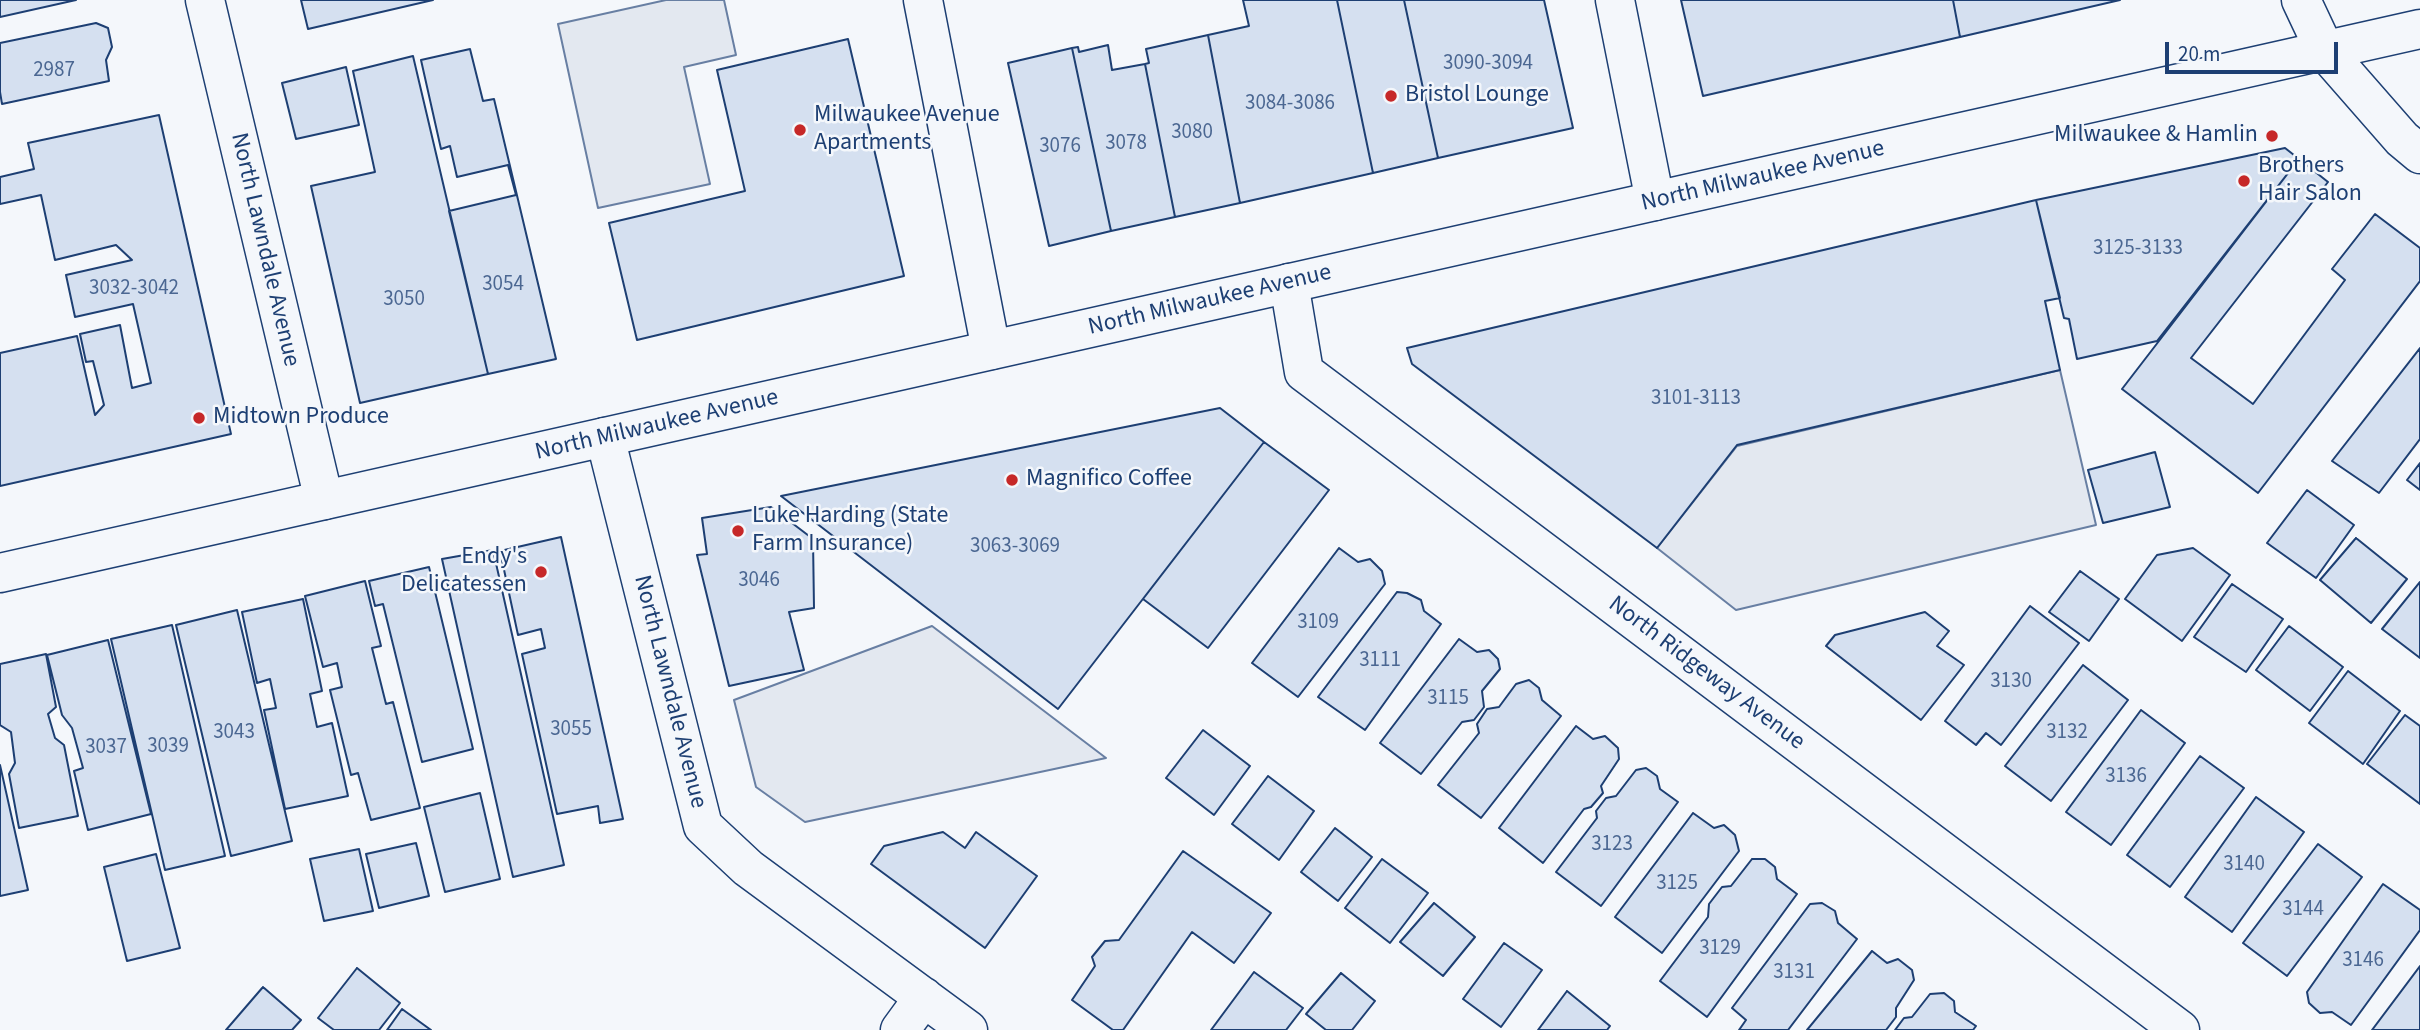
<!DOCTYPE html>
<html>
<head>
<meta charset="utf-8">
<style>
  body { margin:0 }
  #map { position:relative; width:2420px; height:1030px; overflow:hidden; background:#f4f7fb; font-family:"Source Sans 3",sans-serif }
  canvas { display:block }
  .scale { position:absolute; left:2165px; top:42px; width:173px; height:32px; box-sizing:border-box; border:4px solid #1d3f73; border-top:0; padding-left:9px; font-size:21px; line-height:24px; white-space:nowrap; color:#1d3f73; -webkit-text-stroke:5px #f4f7fb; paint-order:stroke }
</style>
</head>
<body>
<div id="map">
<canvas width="2420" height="1030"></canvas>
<div class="scale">20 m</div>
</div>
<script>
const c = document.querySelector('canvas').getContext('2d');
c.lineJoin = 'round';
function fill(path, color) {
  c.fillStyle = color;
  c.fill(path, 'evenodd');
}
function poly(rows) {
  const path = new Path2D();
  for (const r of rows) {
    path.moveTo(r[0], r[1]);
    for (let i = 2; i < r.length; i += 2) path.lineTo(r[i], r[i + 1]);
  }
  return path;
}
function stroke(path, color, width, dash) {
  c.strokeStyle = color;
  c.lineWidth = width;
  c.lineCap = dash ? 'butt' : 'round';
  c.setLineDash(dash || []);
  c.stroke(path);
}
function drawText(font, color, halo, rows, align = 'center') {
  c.font = font + ' "Source Sans 3",sans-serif';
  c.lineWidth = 5;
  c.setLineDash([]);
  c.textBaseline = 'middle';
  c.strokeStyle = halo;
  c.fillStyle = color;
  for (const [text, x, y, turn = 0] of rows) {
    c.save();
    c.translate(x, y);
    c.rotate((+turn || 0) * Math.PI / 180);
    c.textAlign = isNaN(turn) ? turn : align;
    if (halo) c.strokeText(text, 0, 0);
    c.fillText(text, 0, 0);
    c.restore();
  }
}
const parking = poly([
  [666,0,724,0,736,55,684,67,710,184,598,208,558,24,666,0],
  [2060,370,2096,525,1736,610,1657,548,1737,446,2060,370],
  [932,626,1106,758,805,822,756,787,734,700,932,626]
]);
const building = poly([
  [0,0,76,0,0,17,0,0],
  [301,0,433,0,308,29,301,0],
  [1243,0,1337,0,1373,173,1240,203,1208,35,1249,26,1243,0],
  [1337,0,1404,0,1438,158,1373,173,1337,0],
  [1404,0,1544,0,1573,128,1438,158,1404,0],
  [1681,0,1953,0,1960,37,1703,96,1681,0],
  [1953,0,2120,0,1960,37,1953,0],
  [96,23,108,28,112,47,106,60,109,81,2,104,0,92,0,43,96,23],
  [1208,35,1240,203,1175,217,1145,64,1149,63,1146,49,1208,35],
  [848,39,904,276,637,340,609,223,745,191,717,70,848,39],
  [1108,45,1112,70,1145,64,1175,217,1111,231,1072,48,1078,47,1079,52,1108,45],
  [1072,48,1111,231,1049,246,1008,63,1072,48],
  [470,49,483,101,494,99,556,359,488,374,449,211,516,195,508,165,457,177,450,146,441,149,421,60,470,49],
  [413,56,488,374,360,403,311,186,375,172,353,71,413,56],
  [346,67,359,125,296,139,282,83,346,67],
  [159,115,231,434,0,486,0,353,77,336,95,415,104,405,93,361,86,362,80,334,120,325,132,388,151,383,133,304,75,317,66,275,132,260,116,245,55,260,41,195,0,204,0,177,34,169,28,143,159,115],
  [2285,148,2299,159,2157,341,2077,359,2069,319,2064,318,2036,200,2285,148],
  [2299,159,2328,182,2191,358,2253,404,2345,280,2332,269,2375,214,2420,248,2420,281,2258,493,2122,389,2299,159],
  [2036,200,2060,298,2045,301,2060,370,1737,445,1657,548,1412,364,1407,348,2036,200],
  [2420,348,2420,439,2379,493,2332,461,2420,348],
  [1220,408,1264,442,1058,709,781,496,1220,408],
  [1264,442,1329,490,1208,648,1143,599,1264,442],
  [2155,452,2170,507,2103,523,2088,470,2155,452],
  [2420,463,2420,490,2407,480,2420,463],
  [2307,490,2354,525,2316,578,2267,543,2307,490],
  [771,507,813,539,814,608,789,612,804,670,729,686,697,555,707,554,702,518,771,507],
  [561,537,623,819,600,823,598,806,557,814,522,654,545,648,541,629,518,635,500,551,561,537],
  [2356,538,2407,579,2371,623,2320,580,2356,538],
  [1339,548,1358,562,1370,559,1382,571,1385,584,1298,697,1252,663,1339,548],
  [2193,548,2230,575,2182,641,2125,599,2157,555,2193,548],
  [493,550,564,865,513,877,442,559,493,550],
  [429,567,473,749,422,762,383,604,375,606,369,581,429,567],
  [2080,571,2119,599,2089,641,2049,612,2080,571],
  [365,581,381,646,372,648,386,704,393,702,420,808,371,820,358,773,351,775,330,690,342,687,337,663,323,667,305,596,365,581],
  [2420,582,2420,658,2382,629,2420,582],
  [2232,584,2283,619,2246,672,2194,637,2232,584],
  [1397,592,1407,593,1421,600,1424,611,1441,624,1365,730,1318,697,1397,592],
  [303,599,322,691,310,694,317,727,332,723,348,796,285,809,264,710,276,708,270,679,257,683,242,612,303,599],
  [2030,606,2079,643,2001,745,1986,733,1976,745,1945,721,2030,606],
  [237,610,292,841,231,856,176,625,237,610],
  [1925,612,1949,631,1937,646,1964,665,1921,720,1826,646,1835,635,1925,612],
  [172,625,225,856,165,870,111,639,172,625],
  [2289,626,2343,667,2310,711,2256,670,2289,626],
  [1459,639,1477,652,1489,650,1498,659,1500,669,1482,691,1484,707,1474,720,1462,722,1421,774,1380,743,1459,639],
  [108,640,151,814,88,830,74,771,83,768,72,728,62,715,47,655,108,640],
  [46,654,56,707,48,714,55,738,64,745,78,816,19,828,9,774,15,763,11,732,0,725,0,664,46,654],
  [2083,665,2128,700,2051,801,2005,766,2083,665],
  [2348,671,2400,711,2363,764,2309,723,2348,671],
  [1529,680,1539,688,1542,700,1561,716,1481,818,1438,785,1479,733,1477,724,1487,709,1499,707,1516,684,1529,680],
  [2141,710,2185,743,2111,845,2066,812,2141,710],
  [2405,715,2420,726,2420,804,2367,764,2405,715],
  [1576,726,1593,739,1605,736,1618,748,1619,759,1601,786,1603,793,1591,807,1584,809,1543,863,1499,828,1576,726],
  [1203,730,1250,766,1214,815,1166,778,1203,730],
  [2200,756,2244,788,2170,887,2127,855,2200,756],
  [0,765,28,890,0,896,0,765],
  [1646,768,1657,776,1660,789,1678,802,1601,906,1556,872,1597,818,1596,811,1606,798,1616,796,1636,770,1646,768],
  [1268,776,1314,811,1279,860,1232,824,1268,776],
  [480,793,500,879,445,892,424,807,480,793],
  [2256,797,2304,832,2232,932,2185,897,2256,797],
  [1693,813,1714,828,1724,825,1735,835,1739,851,1662,953,1615,917,1693,813],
  [1335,828,1372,857,1338,901,1301,872,1335,828],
  [943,832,965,848,976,832,1037,876,985,948,871,864,884,846,943,832],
  [416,843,429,896,379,908,366,854,416,843],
  [2318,844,2362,877,2287,976,2243,943,2318,844],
  [359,849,373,911,324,921,310,859,359,849],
  [1183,851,1271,913,1234,963,1192,932,1123,1030,1113,1030,1072,1000,1095,966,1092,957,1105,941,1119,940,1183,851],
  [156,854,180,948,127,961,104,867,156,854],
  [1382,859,1428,893,1390,943,1345,908,1382,859],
  [1752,859,1765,859,1775,867,1777,879,1797,894,1707,1017,1660,981,1708,917,1709,904,1722,887,1731,886,1752,859],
  [2383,884,2420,910,2420,930,2351,1025,2332,1012,2320,1013,2309,1003,2307,992,2383,884],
  [1434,903,1475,937,1443,976,1400,942,1434,903],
  [1822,903,1835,911,1838,923,1857,939,1788,1030,1739,1030,1746,1020,1732,1008,1810,904,1822,903],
  [1504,943,1542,970,1501,1027,1463,999,1504,943],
  [1872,951,1887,963,1898,959,1912,970,1914,980,1896,1008,1896,1017,1886,1030,1807,1030,1872,951],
  [2420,966,2420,1030,2372,1030,2420,966],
  [357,968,400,1003,379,1030,334,1030,318,1018,357,968],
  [1254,972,1303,1008,1286,1030,1211,1030,1254,972],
  [1341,973,1375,1001,1352,1030,1326,1030,1306,1014,1341,973],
  [263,987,301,1020,292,1030,226,1030,263,987],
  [1567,991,1610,1026,1607,1030,1538,1030,1567,991],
  [1944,993,1954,1001,1955,1012,1976,1026,1973,1030,1895,1030,1904,1018,1912,1017,1930,994,1944,993],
  [402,1009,431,1030,387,1030,402,1009]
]);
const minor = poly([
  [205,0,324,500],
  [923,0,991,350],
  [1615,0,1655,201],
  [2301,0,2325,51,2402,139,2420,154],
  [1289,283,1304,372,2180,1030],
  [605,437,703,826,748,868,968,1030],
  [900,1030,924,997]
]);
const major = poly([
  [0,573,2420,29]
]);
const markers = [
  [1391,96,7,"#c62828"],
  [800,130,7,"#c62828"],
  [2272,136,7,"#c62828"],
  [2244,181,7,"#c62828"],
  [199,418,7,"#c62828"],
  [1012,480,7,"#c62828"],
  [738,531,7,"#c62828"],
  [541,572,7,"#c62828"]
];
const numberNames = [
  ["3090-3094",1488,64],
  ["2987",54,71],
  ["3084-3086",1290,104],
  ["3080",1192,133],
  ["3078",1126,144],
  ["3076",1060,147],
  ["3125-3133",2138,249],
  ["3054",503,285],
  ["3032-3042",134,289],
  ["3050",404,300],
  ["3101-3113",1696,399],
  ["3063-3069",1015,547],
  ["3046",759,581],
  ["3109",1318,623],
  ["3111",1380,661],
  ["3130",2011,682],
  ["3115",1448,699],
  ["3055",571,730],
  ["3043",234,733],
  ["3132",2067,733],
  ["3039",168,747],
  ["3037",106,748],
  ["3136",2126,777],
  ["3123",1612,845],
  ["3140",2244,865],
  ["3125",1677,884],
  ["3144",2303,910],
  ["3129",1720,949],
  ["3146",2363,961],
  ["3131",1794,973]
];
const poiNames = [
  ["Bristol Lounge",1405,96],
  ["Milwaukee Avenue",814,116],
  ["Apartments",814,144],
  ["Milwaukee & Hamlin",2258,136,"right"],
  ["Brothers",2258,167],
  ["Hair Salon",2258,195],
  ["Midtown Produce",213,418],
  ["Magnifico Coffee",1026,480],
  ["Luke Harding (State",752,517],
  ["Farm Insurance)",752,545],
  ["Endy's",527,558,"right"],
  ["Delicatessen",527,586,"right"]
];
const streetNames = [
  ["North Milwaukee Avenue",1763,177,-13],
  ["North Lawndale Avenue",264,250,77],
  ["North Milwaukee Avenue",1210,301,-13],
  ["North Milwaukee Avenue",657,426,-13],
  ["North Ridgeway Avenue",1706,674,37],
  ["North Lawndale Avenue",669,692,76]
];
fill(parking, '#e3e8f0');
stroke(parking, '#687fa3', 2);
fill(building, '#d5e0f0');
stroke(building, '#1d3f73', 2);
stroke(minor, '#1d3f73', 41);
stroke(major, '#1d3f73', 41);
stroke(minor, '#f4f7fb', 38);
stroke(major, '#f4f7fb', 38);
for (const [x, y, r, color] of markers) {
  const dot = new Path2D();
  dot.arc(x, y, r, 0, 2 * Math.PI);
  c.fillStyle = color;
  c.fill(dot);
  stroke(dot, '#f4f7fb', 2.5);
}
drawText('21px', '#4b6792', null, numberNames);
drawText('24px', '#1d3f73', '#f4f7fb', poiNames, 'left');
drawText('24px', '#1d3f73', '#f4f7fb', streetNames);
</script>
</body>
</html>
